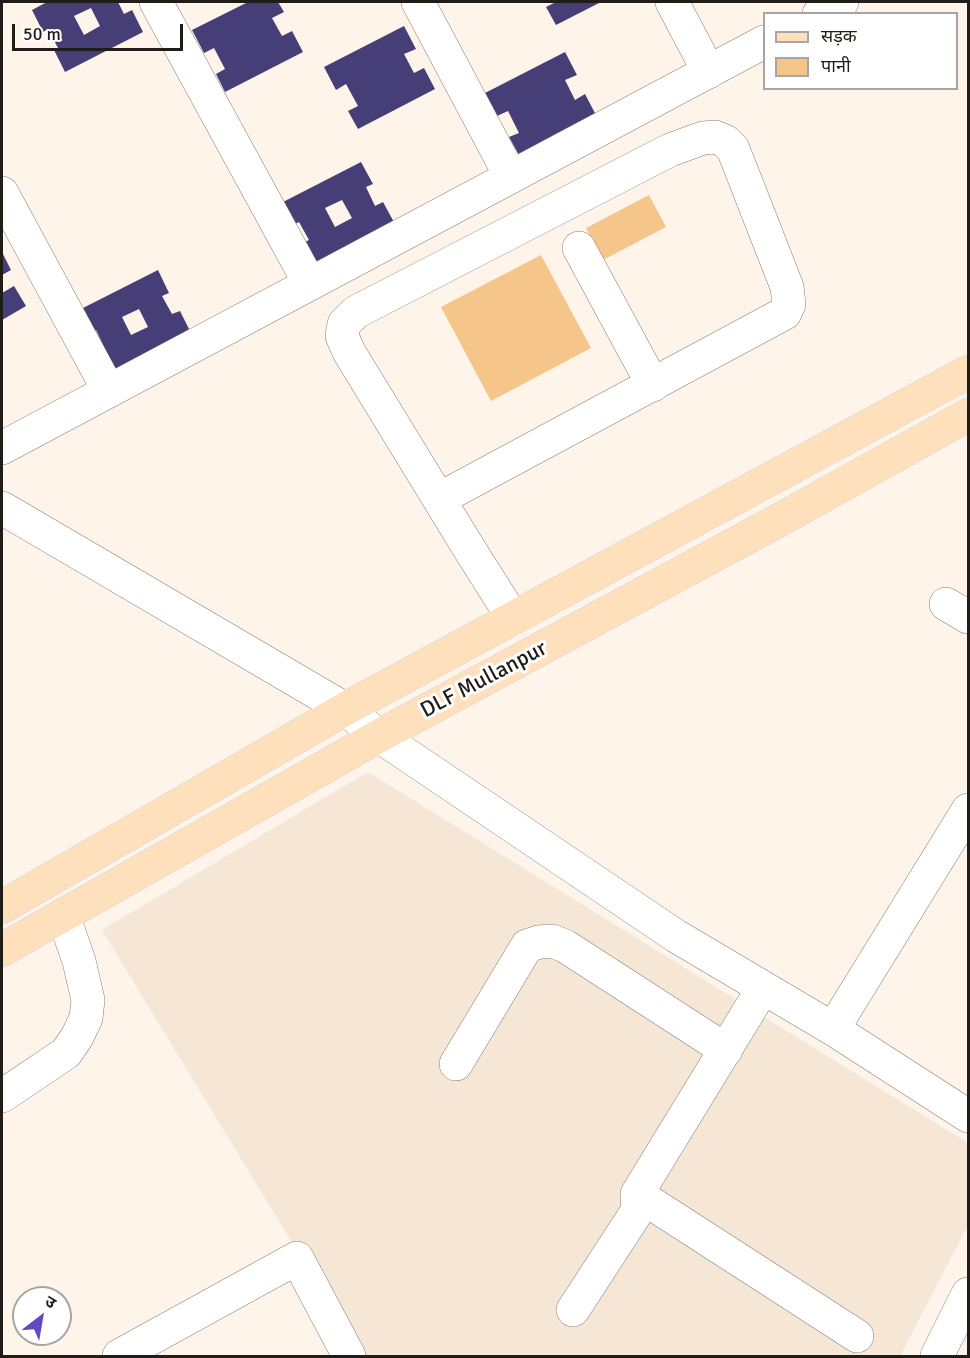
<!DOCTYPE html>
<html>
<head>
<meta charset="utf-8">
<style>
  body { margin:0 }
  #map { position:relative; width:970px; height:1358px; overflow:hidden; background:#fef4ea; font-family:Signika,"Noto Sans Devanagari",sans-serif }
  canvas { display:block }
  .frame { position:absolute; inset:0; border:3px solid #201d19; pointer-events:none }
  .legend { position:absolute; left:763px; top:12px; width:195px; height:78px; box-sizing:border-box; background:#fff; border:2px solid #a6a5a3; margin:0; padding:8px 10px; list-style:none; font-size:18px; color:#201d19 }
  .legend li { display:flex; align-items:center; gap:12px; height:30px }
  .legend b { width:30px; border:2px solid #a6a5a3 }
  .north { position:absolute; left:12px; top:1286px; width:60px; height:60px; box-sizing:border-box; background:#fff; border:2px solid #a6a5a3; border-radius:50%; rotate:31deg; font-size:16px; font-weight:700; line-height:24px; text-align:center; color:#201d19 }
  .north::after { content:''; display:block; margin:auto; width:21px; height:27px; background:#6249c2; clip-path:polygon(50% 0,100% 100%,50% 72%,0 100%) }
  .scale { position:absolute; left:12px; top:24px; width:171px; height:27px; box-sizing:border-box; border:3px solid #201d19; border-top:0; padding-left:8px; font-size:18px; line-height:21px; white-space:nowrap; color:#201d19; -webkit-text-stroke:4px #fff; paint-order:stroke }
</style>
</head>
<body>
<div id="map">
<canvas width="970" height="1358"></canvas>
<div class="frame"></div>
<ul class="legend">
<li><b style="height:8px;background:#fee0bc"></b>सड़क</li>
<li><b style="height:16px;background:#f6c58a"></b>पानी</li>
</ul>
<div class="north">उ</div>
<div class="scale">50 m</div>
</div>
<script>
const c = document.querySelector('canvas').getContext('2d');
c.lineJoin = 'round';
function fill(path, color) {
  c.fillStyle = color;
  c.fill(path, 'evenodd');
}
function poly(rows) {
  const path = new Path2D();
  for (const r of rows) {
    path.moveTo(r[0], r[1]);
    for (let i = 2; i < r.length; i += 2) path.lineTo(r[i], r[i + 1]);
  }
  return path;
}
function stroke(path, color, width, dash) {
  c.strokeStyle = color;
  c.lineWidth = width;
  c.lineCap = dash ? 'butt' : 'round';
  c.setLineDash(dash || []);
  c.stroke(path);
}
function drawText(font, color, halo, rows, align = 'center') {
  c.font = font + ' Signika,sans-serif';
  c.lineWidth = 6;
  c.setLineDash([]);
  c.textBaseline = 'middle';
  c.strokeStyle = halo;
  c.fillStyle = color;
  for (const [text, x, y, turn = 0] of rows) {
    c.save();
    c.translate(x, y);
    c.rotate((+turn || 0) * Math.PI / 180);
    c.textAlign = isNaN(turn) ? turn : align;
    if (halo) c.strokeText(text, 0, 0);
    c.fillText(text, 0, 0);
    c.restore();
  }
}
const built = poly([
  [368,772,968,1143,968,1225,900,1356,361,1356,102,930]
]);
const water = poly([
  [649,195,666,227,603,260,586,228],
  [541,255,591,348,491,401,441,307]
]);
const building = poly([
  [47,2,118,2,124,14,132,10,143,32,65,72,54,50,58,48,48,29,43,32,32,10],
  [91,8,100,26,84,35,74,16],
  [248,2,278,2,284,12,272,18,282,36,292,31,303,52,225,92,216,74,225,69,214,48,204,53,192,30],
  [556,2,601,2,556,25,546,7],
  [404,26,416,49,404,54,414,73,424,68,435,89,358,129,348,111,358,106,346,84,336,90,324,67],
  [565,52,577,75,565,80,575,100,585,94,596,115,519,155,509,137,519,133,508,111,497,116,485,93],
  [361,162,373,184,366,187,375,206,383,202,395,224,316,265,305,242,309,240,299,222,295,224,283,202],
  [342,200,352,218,335,227,325,208],
  [2,252,11,270,2,275],
  [158,270,169,293,162,296,172,314,180,311,191,333,113,373,101,351,105,349,96,330,91,333,79,310],
  [139,309,148,327,131,335,122,317],
  [14,286,26,306,2,320,2,293]
]);
const minor = poly([
  [156,2,310,284],
  [418,2,511,177],
  [672,2,709,72],
  [819,14,842,2],
  [2,193,109,391],
  [579,248,653,385],
  [2,448,764,42],
  [439,499,785,313,789,304,787,287,733,149,725,141,715,137,703,138,670,150,356,312,344,324,342,336,349,352,470,550,513,618],
  [2,508,345,709,379,736,676,936,833,1029,968,1116],
  [946,604,968,617],
  [833,1029,968,810],
  [456,1064,527,946,539,942,552,941,565,946,726,1050],
  [2,1096,66,1053,77,1037,86,1018,88,1000,79,961,63,915],
  [637,1194,857,1336],
  [573,1310,638,1210,637,1194,763,988],
  [119,1356,297,1258,349,1356],
  [937,1356,968,1294]
]);
const major = poly([
  [2,907,345,709,968,372],
  [2,950,379,736,783,518,968,415]
]);
const streetNames = [
  ["DLF Mullanpur",484,680,-28]
];
fill(built, '#f5e6d6');
fill(water, '#f6c58a');
fill(building, '#463e77');
stroke(minor, '#887f76', 34);
stroke(major, '#d7d6d6', 34);
stroke(minor, '#fff', 33);
stroke(major, '#fee0bc', 33);
drawText('22px', '#201d19', '#fff', streetNames);
</script>
</body>
</html>
